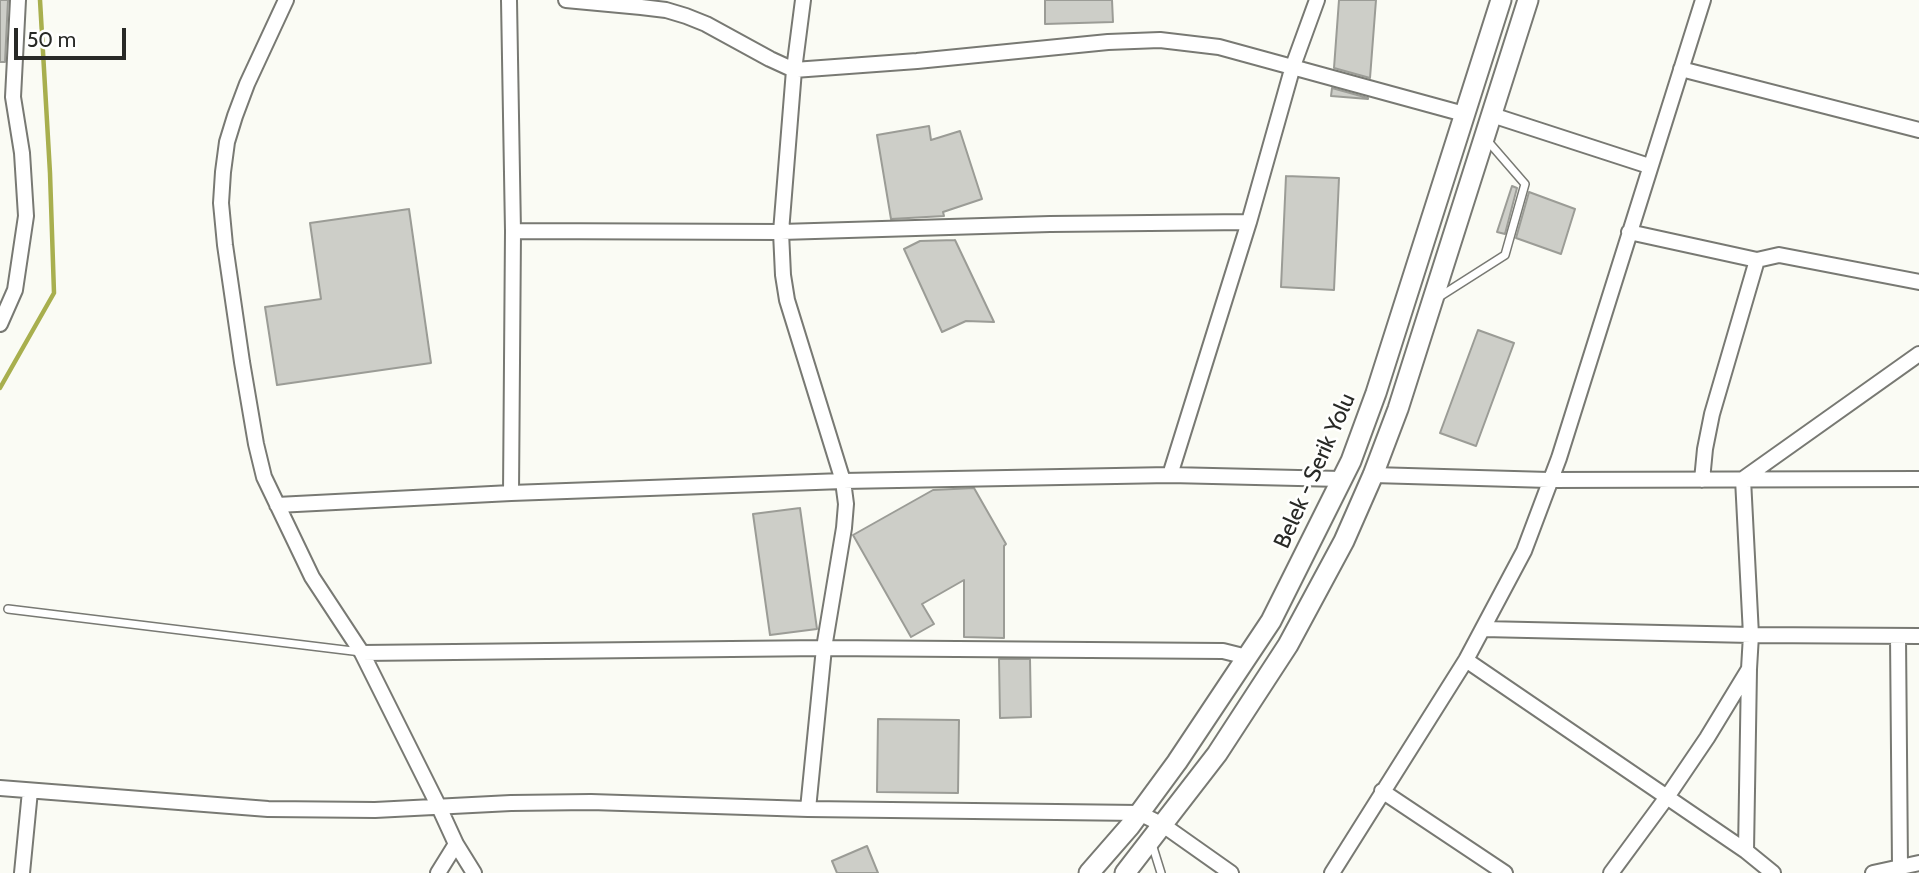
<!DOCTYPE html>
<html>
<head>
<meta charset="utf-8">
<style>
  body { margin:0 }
  #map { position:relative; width:1919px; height:873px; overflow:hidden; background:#fafbf4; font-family:Cabin,sans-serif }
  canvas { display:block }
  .scale { position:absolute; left:14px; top:28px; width:112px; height:32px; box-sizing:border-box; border:4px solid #282926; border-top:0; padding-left:9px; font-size:21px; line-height:24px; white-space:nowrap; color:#282926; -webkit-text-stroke:5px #fffffe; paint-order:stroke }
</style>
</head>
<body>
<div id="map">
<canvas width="1919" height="873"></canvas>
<div class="scale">50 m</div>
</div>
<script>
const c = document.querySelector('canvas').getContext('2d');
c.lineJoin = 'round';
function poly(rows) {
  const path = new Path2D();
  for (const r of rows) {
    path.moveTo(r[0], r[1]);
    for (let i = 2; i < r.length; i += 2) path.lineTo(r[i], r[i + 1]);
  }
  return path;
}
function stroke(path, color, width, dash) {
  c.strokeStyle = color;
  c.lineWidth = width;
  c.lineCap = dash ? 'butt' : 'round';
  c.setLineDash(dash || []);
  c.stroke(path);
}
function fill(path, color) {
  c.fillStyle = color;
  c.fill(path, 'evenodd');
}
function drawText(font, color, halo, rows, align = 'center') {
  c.font = font + ' Cabin,sans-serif';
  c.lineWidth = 5;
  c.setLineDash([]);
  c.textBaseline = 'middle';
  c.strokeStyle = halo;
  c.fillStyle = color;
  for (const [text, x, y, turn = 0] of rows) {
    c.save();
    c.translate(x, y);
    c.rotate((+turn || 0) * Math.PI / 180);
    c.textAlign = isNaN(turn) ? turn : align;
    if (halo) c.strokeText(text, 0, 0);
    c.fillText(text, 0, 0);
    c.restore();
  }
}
const stream = poly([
  [0,388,54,293,50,173,40,0]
]);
const building = poly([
  [0,0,8,0,5,62,0,62,0,0],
  [1045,0,1112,0,1113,22,1045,24,1045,0],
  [1339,0,1376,0,1370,78,1334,68,1339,0],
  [1332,88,1368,98,1368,99,1331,96,1332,88],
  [929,126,931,140,960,131,982,199,943,212,944,216,891,219,877,135,929,126],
  [1286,176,1339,178,1334,290,1281,287,1286,176],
  [1512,186,1517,188,1505,234,1497,232,1512,186],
  [1529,192,1575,209,1561,254,1516,238,1529,192],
  [409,209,431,363,277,385,265,307,321,299,310,223,409,209],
  [955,240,994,322,966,321,942,332,904,249,920,241,955,240],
  [1478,330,1514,343,1476,446,1440,433,1478,330],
  [974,488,1006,544,1004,546,1004,638,964,637,964,580,922,604,934,624,911,637,853,535,933,490,974,488],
  [800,508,817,629,770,635,753,514,800,508],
  [999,659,1030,659,1031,717,1000,718,999,659],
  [878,719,959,720,958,793,877,792,878,719],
  [867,846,878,873,837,873,832,861,867,846]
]);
const lane = poly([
  [1439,297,1505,255,1525,184,1486,139],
  [8,609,361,652],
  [1152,844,1161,873]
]);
const street = poly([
  [286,0,247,84,235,116,227,142,223,172,221,203,225,245,242,362,256,444,264,477,312,577,362,653,439,807,456,844,474,873],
  [509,0,513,231,511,493],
  [566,0,641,7,666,10,686,16,706,24,770,59,794,70,917,61,1108,42,1160,40,1219,47,1464,114],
  [803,0,794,70,781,232,783,275,787,300,843,481,846,504,844,528,824,648,808,809],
  [1681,69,1919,130],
  [1492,115,1649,166],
  [513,231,781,232,1050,224,1249,222],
  [1629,232,1757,260,1779,255,1919,282],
  [0,324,15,290,26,216,22,153,13,97,18,0],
  [1170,475,1249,222,1293,66,1317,0],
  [1373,475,1549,480,1919,479],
  [1743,479,1919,354],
  [1702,480,1705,449,1712,414,1757,260],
  [277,505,511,493,843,481,1170,475,1341,479],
  [1483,629,1751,635,1919,636],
  [1898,636,1900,867],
  [362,653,824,648,1223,651,1247,657],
  [1466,660,1746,851,1773,873],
  [0,788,268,809,375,810,511,803,591,802,808,809,1139,813,1163,825,1231,873],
  [1382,791,1505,873],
  [1746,851,1749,670],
  [22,873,30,791],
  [438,873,456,844],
  [1332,873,1466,660,1524,551,1559,458,1703,0],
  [1611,873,1667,797,1707,738,1749,669,1751,635,1743,479],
  [1873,873,1919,863]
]);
const secondary = poly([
  [1089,873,1130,826,1177,762,1271,621,1351,461,1376,393,1501,0],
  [1125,873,1217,754,1288,645,1344,541,1373,475,1398,409,1528,0]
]);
const streetNames = [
  ["Belek - Serik Yolu",1315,471,-66]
];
stroke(stream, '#a8af4e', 4.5);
fill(building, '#cdcec8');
stroke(building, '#9b9c96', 2);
stroke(lane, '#787973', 10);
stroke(street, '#787973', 18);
stroke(secondary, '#787973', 23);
stroke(lane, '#fff', 7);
stroke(street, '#fff', 14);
stroke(secondary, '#fff', 19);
drawText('23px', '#282926', '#fffffe', streetNames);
</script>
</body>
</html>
